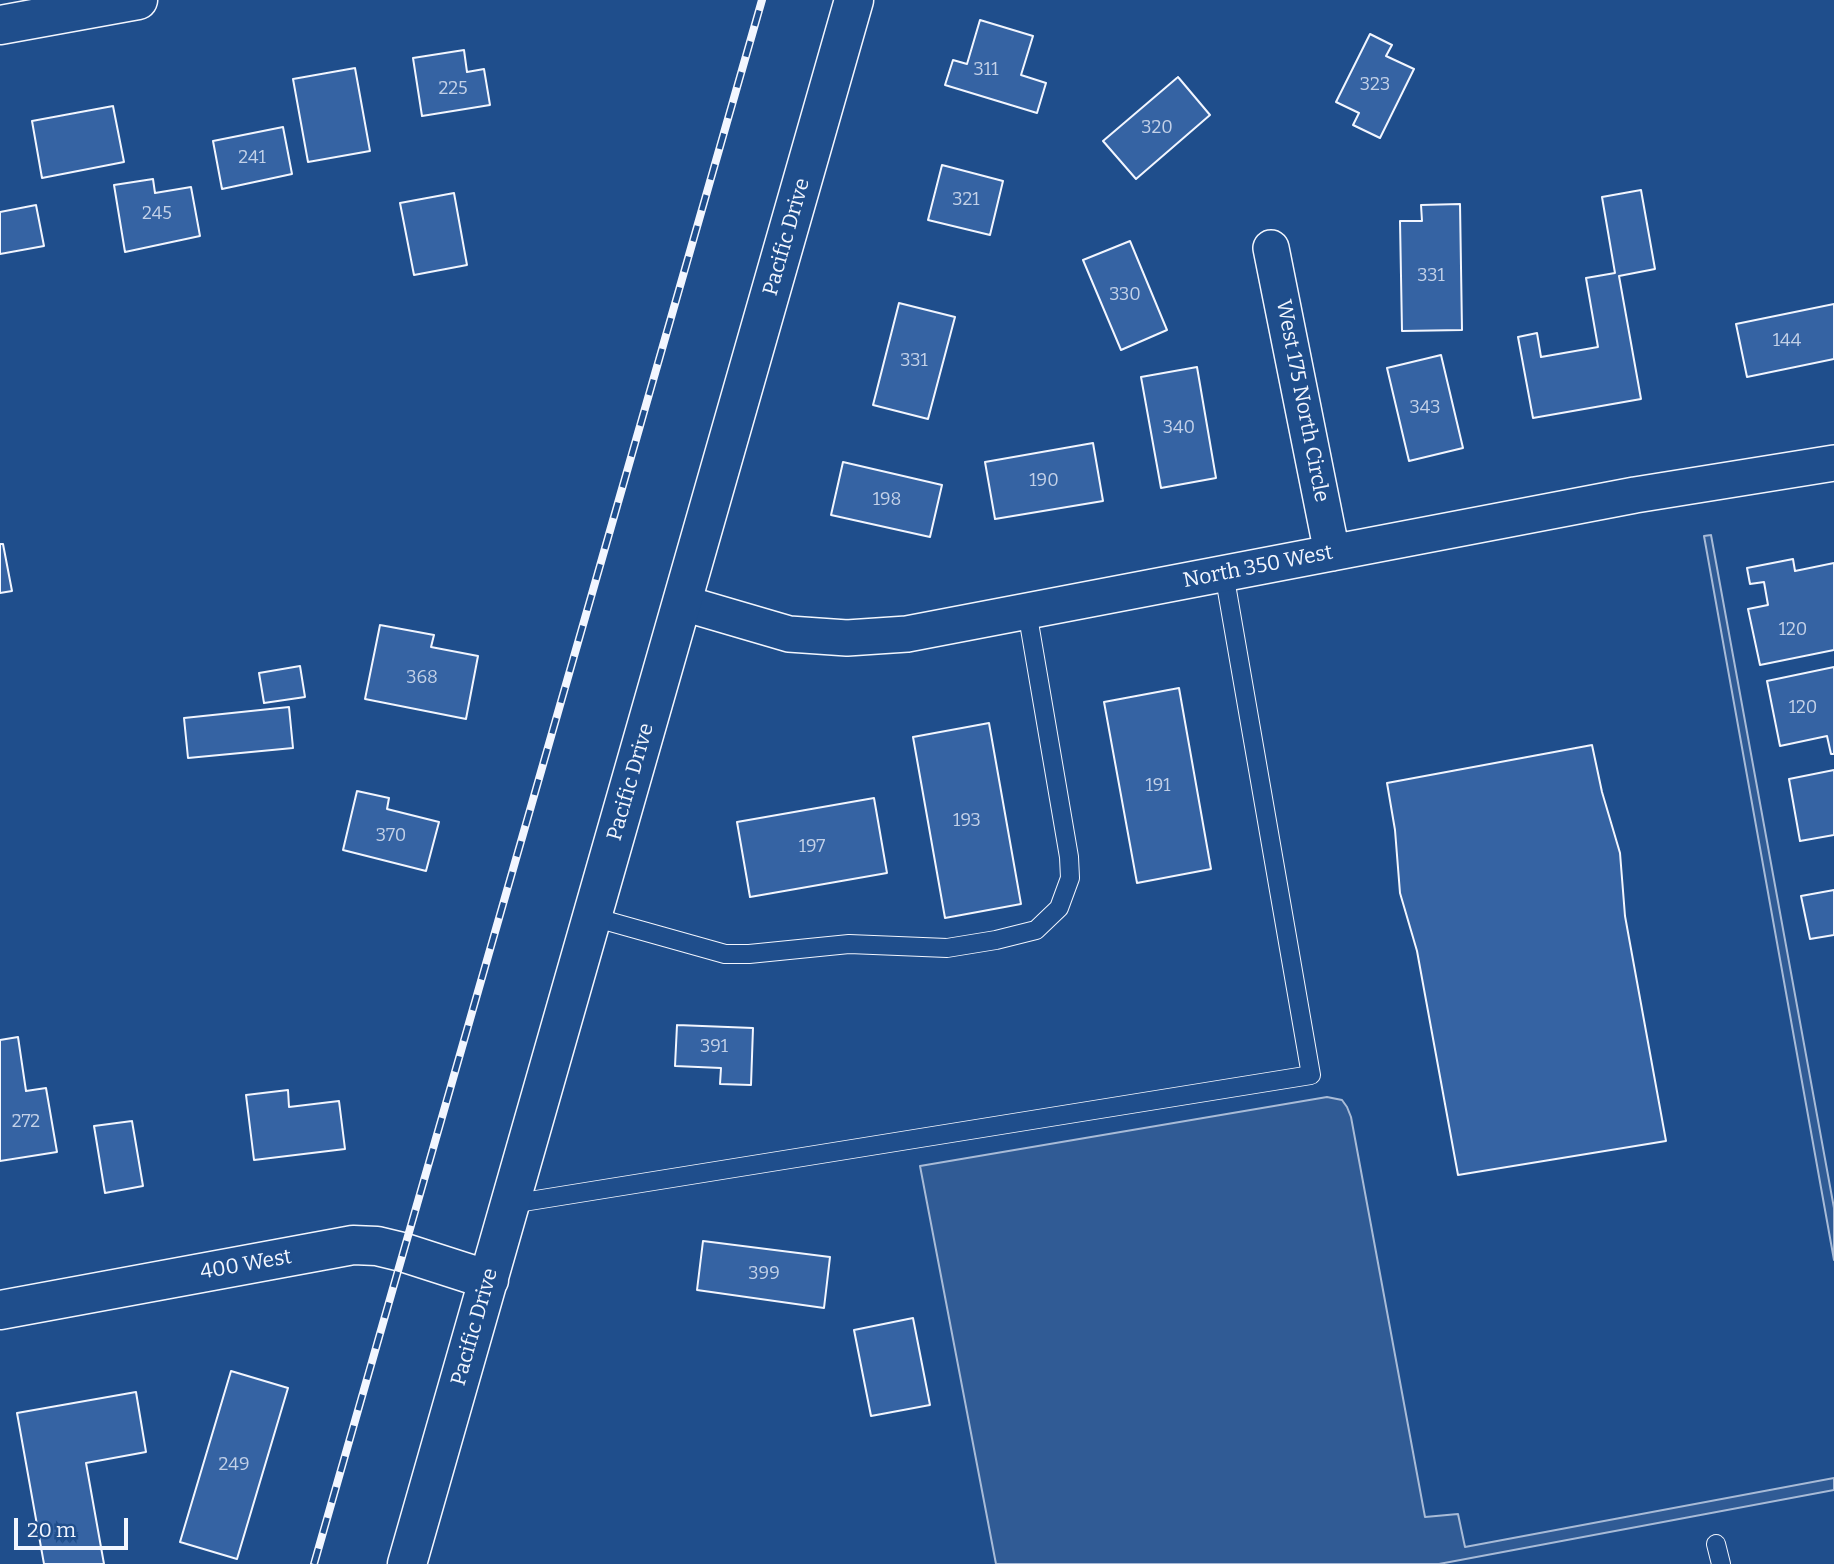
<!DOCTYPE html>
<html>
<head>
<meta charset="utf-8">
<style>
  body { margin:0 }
  #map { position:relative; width:1834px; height:1564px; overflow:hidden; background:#1f4e8c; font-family:Bitter,serif }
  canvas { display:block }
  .scale { position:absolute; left:14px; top:1518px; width:114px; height:32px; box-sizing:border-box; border:4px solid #f2f6ff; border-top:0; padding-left:9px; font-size:21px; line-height:24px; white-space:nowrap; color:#f2f6ff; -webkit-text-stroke:5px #1f4e8c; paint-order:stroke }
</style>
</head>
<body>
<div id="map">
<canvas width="1834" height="1564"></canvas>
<div class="scale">20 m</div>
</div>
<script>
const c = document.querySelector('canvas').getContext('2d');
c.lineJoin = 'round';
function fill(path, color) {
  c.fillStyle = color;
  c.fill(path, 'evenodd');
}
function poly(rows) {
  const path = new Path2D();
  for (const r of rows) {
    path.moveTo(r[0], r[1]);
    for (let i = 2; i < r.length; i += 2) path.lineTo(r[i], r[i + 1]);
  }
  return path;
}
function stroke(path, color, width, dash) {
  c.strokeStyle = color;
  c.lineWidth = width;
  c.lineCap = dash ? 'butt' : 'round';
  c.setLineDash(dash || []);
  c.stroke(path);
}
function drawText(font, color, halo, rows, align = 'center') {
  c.font = font + ' Bitter,serif';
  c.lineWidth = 5;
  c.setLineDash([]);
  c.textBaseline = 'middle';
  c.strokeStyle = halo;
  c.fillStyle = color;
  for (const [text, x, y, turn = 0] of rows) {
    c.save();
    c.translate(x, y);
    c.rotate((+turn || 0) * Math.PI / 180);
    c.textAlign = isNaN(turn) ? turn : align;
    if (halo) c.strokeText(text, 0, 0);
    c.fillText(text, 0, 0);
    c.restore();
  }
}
const built = poly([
  [1711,535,1834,1208,1834,1260,1704,536,1711,535],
  [1327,1097,1342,1100,1347,1107,1351,1117,1425,1517,1458,1514,1465,1547,1834,1478,1834,1490,1439,1564,996,1564,920,1166,1327,1097]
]);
const building = poly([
  [980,20,1033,36,1021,75,1046,83,1037,113,945,85,953,60,967,64,980,20],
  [1370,34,1392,45,1386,56,1414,69,1380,138,1353,125,1359,113,1336,102,1370,34],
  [464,50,467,72,484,69,490,105,422,116,413,58,464,50],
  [355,68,370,151,308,162,293,79,355,68],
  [1178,77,1210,115,1136,179,1103,141,1178,77],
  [113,106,124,162,42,178,32,121,113,106],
  [283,127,292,174,222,189,213,141,283,127],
  [942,165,1003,181,990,235,928,220,942,165],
  [153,179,155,193,191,187,200,236,125,252,114,185,153,179],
  [1641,190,1655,269,1619,276,1641,399,1533,418,1518,337,1537,333,1541,357,1598,347,1586,278,1615,273,1602,197,1641,190],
  [454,193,467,265,414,275,400,203,454,193],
  [1460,204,1462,330,1402,331,1400,221,1422,221,1421,205,1460,204],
  [36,205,44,246,0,254,0,212,36,205],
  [1130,241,1167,330,1121,350,1083,260,1130,241],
  [899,303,955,317,928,419,873,405,899,303],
  [1834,304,1834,359,1747,377,1736,324,1834,304],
  [1441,355,1463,448,1409,461,1387,368,1441,355],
  [1197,367,1216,478,1161,488,1141,377,1197,367],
  [1093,443,1103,501,995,519,985,462,1093,443],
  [843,462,942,485,930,537,831,515,843,462],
  [0,544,3,544,12,591,0,593,0,544],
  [1793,559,1795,571,1834,563,1834,650,1760,665,1748,609,1768,605,1764,582,1750,584,1747,568,1793,559],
  [380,625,434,635,431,647,478,656,466,719,365,699,380,625],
  [300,666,305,697,264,703,259,673,300,666],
  [1834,667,1834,754,1831,754,1827,736,1780,746,1767,681,1834,667],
  [1179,688,1211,869,1137,883,1104,702,1179,688],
  [289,707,293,748,188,758,184,718,289,707],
  [989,723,1021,904,945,918,913,737,989,723],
  [1592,745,1602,792,1620,853,1625,916,1666,1141,1458,1175,1417,951,1400,893,1395,830,1387,783,1592,745],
  [1834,770,1834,835,1800,841,1789,779,1834,770],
  [357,791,389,798,387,809,439,822,426,871,343,850,357,791],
  [874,798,887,873,750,897,737,822,874,798],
  [1834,890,1834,935,1810,939,1801,896,1834,890],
  [677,1025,753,1028,751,1085,720,1084,721,1068,675,1066,677,1025],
  [18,1037,26,1091,46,1088,57,1152,0,1161,0,1040,18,1037],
  [288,1090,289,1107,339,1101,345,1149,254,1160,246,1095,288,1090],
  [132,1121,143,1186,105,1193,94,1126,132,1121],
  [703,1241,830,1257,824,1308,697,1290,703,1241],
  [913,1318,930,1405,871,1416,854,1330,913,1318],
  [231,1371,288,1388,237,1559,180,1542,231,1371],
  [136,1392,146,1452,86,1463,104,1564,44,1564,17,1413,136,1392]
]);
const lane = poly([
  [593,917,725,954,749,954,849,944,947,948,996,940,1036,930,1059,908,1070,878,1069,857,1027,611],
  [511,1204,1311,1075,1224,573],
  [1716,1544,1721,1564]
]);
const street = poly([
  [1271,248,1332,553],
  [683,603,789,634,847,638,907,634,1635,495,1834,463]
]);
const secondary = poly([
  [0,25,138,0],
  [0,1310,353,1245,377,1246,402,1252,489,1280],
  [407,1564,854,0]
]);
const rail = poly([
  [314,1564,762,0]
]);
const numberNames = [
  ["311",986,70],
  ["323",1375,85],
  ["225",453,89],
  ["320",1157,128],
  ["241",252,158],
  ["321",966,200],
  ["245",157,214],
  ["331",1431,276],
  ["330",1125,295],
  ["144",1787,341],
  ["331",914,361],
  ["343",1425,408],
  ["340",1179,428],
  ["190",1044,481],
  ["198",887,500],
  ["120",1793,630],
  ["368",422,678],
  ["120",1803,708],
  ["191",1158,786],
  ["193",967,821],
  ["370",391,836],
  ["197",812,847],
  ["391",714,1047],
  ["272",26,1122],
  ["399",764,1274],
  ["249",234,1465]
];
const streetNames = [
  ["Pacific Drive",787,237,-74],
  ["West 175 North Circle",1302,401,79],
  ["North 350 West",1258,567,-11],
  ["Pacific Drive",631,782,-74],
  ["400 West",246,1265,-10],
  ["Pacific Drive",475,1327,-74]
];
fill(built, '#305b95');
stroke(built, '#a8bbd7', 2);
fill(building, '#3563a3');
stroke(building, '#f2f6ff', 2);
stroke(lane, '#f2f6ff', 20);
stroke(street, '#f2f6ff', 38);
stroke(secondary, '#f2f6ff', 41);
stroke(lane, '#1f4e8c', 18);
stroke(street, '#1f4e8c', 35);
stroke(secondary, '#1f4e8c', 38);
stroke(rail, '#f2f6ff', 8);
stroke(rail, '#1f4e8c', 5, [16]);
drawText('18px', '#c3d1e8', null, numberNames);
drawText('21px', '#f2f6ff', '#1f4e8c', streetNames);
</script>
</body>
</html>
